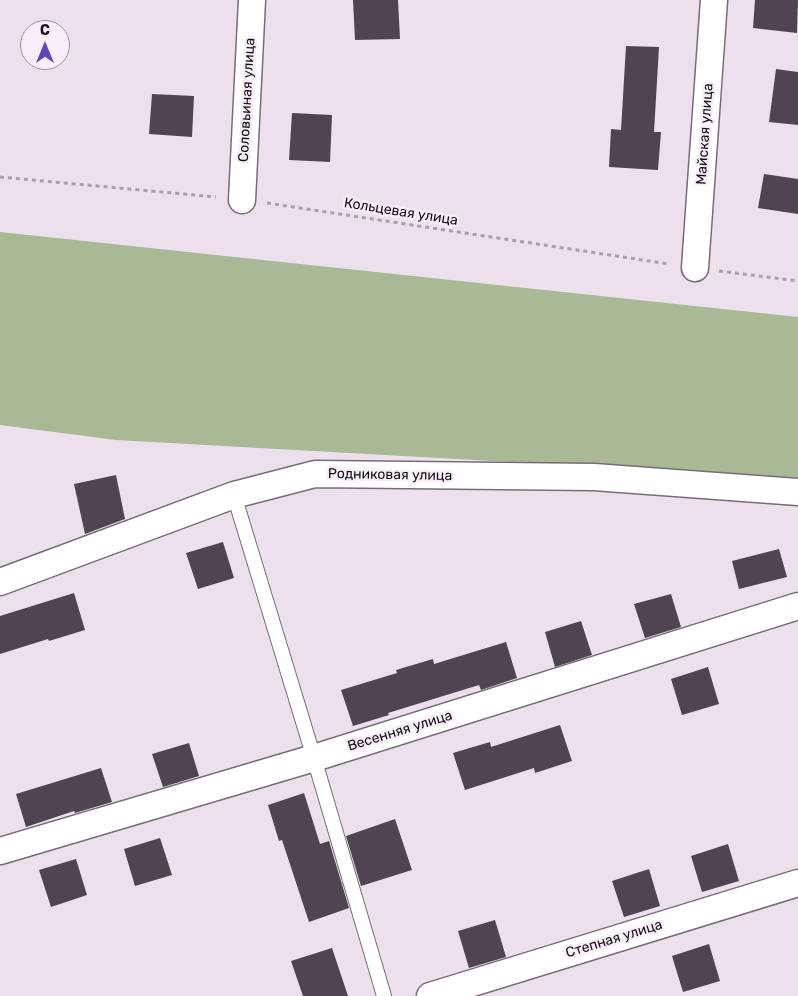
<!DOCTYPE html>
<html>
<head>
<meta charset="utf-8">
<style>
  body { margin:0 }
  #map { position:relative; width:798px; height:996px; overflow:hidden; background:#ece0ec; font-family:Rubik,sans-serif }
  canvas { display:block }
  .north { position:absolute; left:20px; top:20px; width:50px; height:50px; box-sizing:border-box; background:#f9edfa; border:1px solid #9d949d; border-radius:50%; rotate:0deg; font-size:14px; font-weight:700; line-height:20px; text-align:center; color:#120e12 }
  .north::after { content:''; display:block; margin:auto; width:18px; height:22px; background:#6243bc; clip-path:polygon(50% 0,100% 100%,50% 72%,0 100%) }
</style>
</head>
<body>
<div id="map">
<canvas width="798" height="996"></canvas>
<div class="north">С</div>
</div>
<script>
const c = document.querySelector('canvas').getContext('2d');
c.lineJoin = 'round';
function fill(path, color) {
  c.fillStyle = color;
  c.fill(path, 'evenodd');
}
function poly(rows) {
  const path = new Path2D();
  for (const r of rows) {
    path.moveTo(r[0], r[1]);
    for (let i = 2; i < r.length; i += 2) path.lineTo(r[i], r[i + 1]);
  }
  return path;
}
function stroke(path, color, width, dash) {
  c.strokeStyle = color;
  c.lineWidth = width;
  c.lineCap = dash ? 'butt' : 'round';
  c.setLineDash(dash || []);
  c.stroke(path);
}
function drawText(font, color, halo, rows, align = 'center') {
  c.font = font + ' Rubik,sans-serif';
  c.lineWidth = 5;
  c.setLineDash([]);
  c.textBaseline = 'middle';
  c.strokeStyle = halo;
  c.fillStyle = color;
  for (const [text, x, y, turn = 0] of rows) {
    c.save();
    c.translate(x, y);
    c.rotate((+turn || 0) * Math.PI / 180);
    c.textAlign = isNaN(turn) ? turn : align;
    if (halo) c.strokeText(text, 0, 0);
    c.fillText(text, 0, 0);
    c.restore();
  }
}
const forest = poly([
  [0,232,798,317,798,478,116,440,0,425]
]);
const building = poly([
  [353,0,398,0,400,39,355,40],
  [755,0,798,0,797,33,753,28],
  [626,46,659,47,654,132,661,132,658,170,609,167,611,129,621,130],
  [776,69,798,72,798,125,769,122],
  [152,94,194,96,192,137,149,134],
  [292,113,332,115,330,162,289,160],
  [764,174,798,179,798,214,758,208],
  [116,475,125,519,85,534,74,484],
  [223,542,234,578,198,589,186,553],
  [779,549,787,577,739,589,732,561],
  [74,593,85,630,49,641,48,639,0,654,0,616],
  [671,594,681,627,645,638,634,604],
  [581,621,592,655,555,667,545,632],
  [506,642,517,678,481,690,479,685,388,713,389,715,353,726,341,690,397,673,396,670,433,659,434,664],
  [708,667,719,704,682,715,671,679],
  [560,725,572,761,535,773,534,768,465,790,453,753,490,742,491,747],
  [189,743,199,776,163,787,152,754],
  [101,768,112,802,75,813,74,811,26,827,16,794],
  [304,793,320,844,329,841,349,908,309,922,282,840,279,841,268,805],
  [395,819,412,870,361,886,346,836],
  [160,838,172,875,135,886,124,849],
  [728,844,739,881,702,892,691,856],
  [76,859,87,895,51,907,39,870],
  [649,869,660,906,624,917,612,881],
  [495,920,506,957,469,968,458,931],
  [709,944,720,981,683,992,672,956],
  [332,948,348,996,303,996,291,961]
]);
const path = poly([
  [0,177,216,197],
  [267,203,669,264],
  [719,271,798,281]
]);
const lane = poly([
  [234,495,314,758,384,996]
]);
const street = poly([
  [242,200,252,0],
  [695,268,714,0],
  [0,582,234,495,315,474,594,477,798,492],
  [0,851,314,758,798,606],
  [430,996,798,883]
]);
const streetNames = [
  ["Соловьиная улица",247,100,-87],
  ["Майская улица",705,134,-86],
  ["Кольцевая улица",401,212,9],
  ["Родниковая улица",390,475,1],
  ["Весенняя улица",400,731,-17],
  ["Степная улица",614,939,-17]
];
fill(forest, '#a9b895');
fill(building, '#4e4550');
stroke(lane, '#776d78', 16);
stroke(street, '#776d78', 29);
stroke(path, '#a9a0a9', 3, [4, 4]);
stroke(lane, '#fff', 14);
stroke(street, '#fff', 26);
drawText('14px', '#120e12', '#f9edfa', streetNames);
</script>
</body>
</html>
